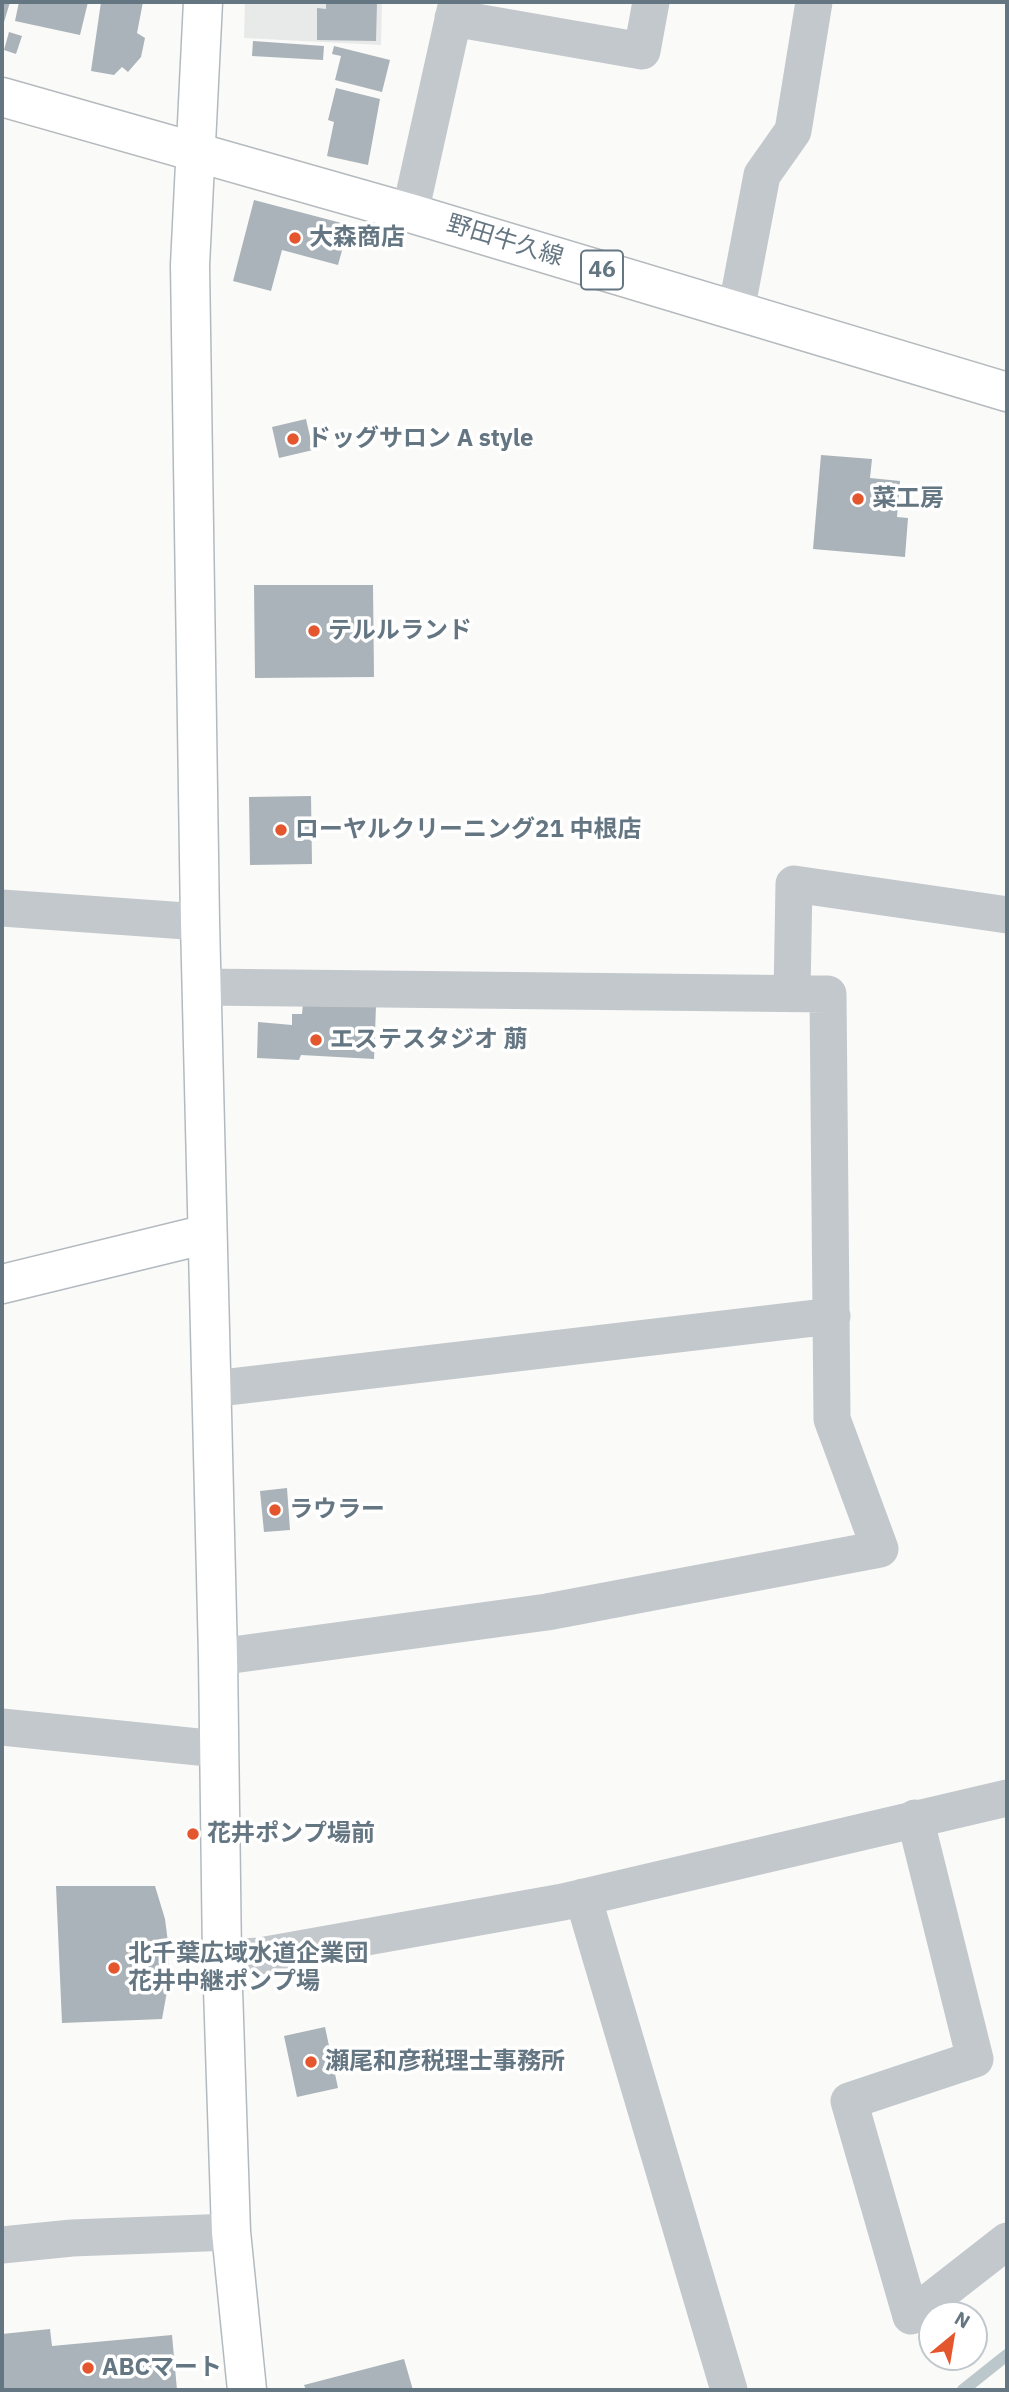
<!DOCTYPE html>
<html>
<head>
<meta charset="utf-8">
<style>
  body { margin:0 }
  #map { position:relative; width:1009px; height:2392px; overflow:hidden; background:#fafaf8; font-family:"IBM Plex Sans",sans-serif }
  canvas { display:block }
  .frame { position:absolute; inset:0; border:4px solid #657683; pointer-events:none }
  .north { position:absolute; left:918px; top:2301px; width:70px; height:70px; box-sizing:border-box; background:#fff; border:2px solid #c1c8cd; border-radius:50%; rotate:30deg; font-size:19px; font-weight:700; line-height:28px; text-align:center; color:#657683 }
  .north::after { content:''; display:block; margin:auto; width:24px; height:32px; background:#e4572e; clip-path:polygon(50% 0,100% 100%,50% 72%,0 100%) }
</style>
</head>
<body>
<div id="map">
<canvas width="1009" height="2392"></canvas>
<div class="frame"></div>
<div class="north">N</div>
</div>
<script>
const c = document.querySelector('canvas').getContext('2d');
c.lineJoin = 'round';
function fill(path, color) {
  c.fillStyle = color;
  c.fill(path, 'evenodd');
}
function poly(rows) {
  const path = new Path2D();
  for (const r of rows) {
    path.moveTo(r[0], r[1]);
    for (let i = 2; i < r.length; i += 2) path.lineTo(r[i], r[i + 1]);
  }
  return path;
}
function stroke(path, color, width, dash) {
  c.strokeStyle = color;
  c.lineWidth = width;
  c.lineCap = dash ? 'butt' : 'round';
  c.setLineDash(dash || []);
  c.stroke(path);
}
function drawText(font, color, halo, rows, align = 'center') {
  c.font = font + ' "IBM Plex Sans","Noto Sans JP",sans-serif';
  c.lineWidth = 7;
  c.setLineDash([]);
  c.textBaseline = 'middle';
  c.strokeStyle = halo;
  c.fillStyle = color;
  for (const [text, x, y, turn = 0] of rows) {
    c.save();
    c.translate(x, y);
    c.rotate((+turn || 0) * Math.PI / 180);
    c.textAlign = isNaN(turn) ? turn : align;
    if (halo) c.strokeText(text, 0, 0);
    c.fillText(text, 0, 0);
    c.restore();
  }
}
const built = poly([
  [245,2,382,2,381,45,244,38]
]);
const stream = poly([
  [963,2390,1007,2355]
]);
const building = poly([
  [2,2,10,2,2,29],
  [19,2,88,2,80,35,15,21],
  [101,2,143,2,137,33,145,38,141,57,128,72,122,67,114,75,91,71],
  [326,2,377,2,376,41,317,40,317,8,326,9],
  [9,32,22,36,16,54,4,50],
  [253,41,324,46,323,60,252,56],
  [334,46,390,60,382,92,335,80,341,56,332,54],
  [336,88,380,99,368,165,327,156,334,122,328,120],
  [254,200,349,225,338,265,282,250,271,291,233,281],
  [306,419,313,450,279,458,272,427],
  [821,455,872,459,870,478,900,481,897,517,908,518,905,557,813,549],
  [254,585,373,585,374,677,255,678],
  [311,796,312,864,250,865,249,797],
  [303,1003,376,1006,374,1059,301,1055,299,1060,257,1058,258,1022,292,1025,292,1014,302,1014],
  [287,1488,290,1530,264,1532,260,1491],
  [56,1886,155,1886,165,1919,169,1950,168,1986,162,2019,62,2023],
  [325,2027,338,2088,297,2097,284,2036],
  [50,2329,52,2346,172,2335,177,2390,2,2390,2,2334],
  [404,2359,413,2390,306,2390,304,2385]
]);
const street = poly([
  [453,18,642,51,651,2],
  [410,213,457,2],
  [736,311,762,175,793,131,814,2],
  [2,908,200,922],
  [202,987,828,994,832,1419,880,1549,547,1612,218,1657],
  [792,993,794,884,1007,915],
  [212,1389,832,1316],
  [2,1727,218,1749],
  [915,1818,975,2059,849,2101,911,2316,1007,2241],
  [583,1897,729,2390],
  [222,1958,260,1956,563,1902,1007,1798],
  [2,2245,72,2238,231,2232]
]);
const secondary = poly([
  [203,2,190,265,200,922,218,1657,222,1958,231,2232,247,2390],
  [2,1284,207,1234]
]);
const primary = poly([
  [2,97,410,213,1007,392]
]);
const markers = [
  [295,238,7,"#e4572e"],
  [293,439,7,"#e4572e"],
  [858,499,7,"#e4572e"],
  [314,631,7,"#e4572e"],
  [281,830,7,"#e4572e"],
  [316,1040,7,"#e4572e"],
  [275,1510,7,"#e4572e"],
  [193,1834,7,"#e4572e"],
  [114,1968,7,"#e4572e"],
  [311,2062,7,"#e4572e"],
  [88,2368,7,"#e4572e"]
];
const shields = [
  [602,270,42]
];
const shieldNames = [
  ["46",602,270]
];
const poiNames = [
  ["大森商店",309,238],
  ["ドッグサロン A style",307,439],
  ["菜工房",872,499],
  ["テルルランド",328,631],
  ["ローヤルクリーニング21 中根店",295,830],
  ["エステスタジオ 萠",330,1040],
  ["ラウラー",289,1510],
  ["花井ポンプ場前",207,1834],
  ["北千葉広域水道企業団",128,1954],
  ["花井中継ポンプ場",128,1982],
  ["瀬尾和彦税理士事務所",325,2062],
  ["ABCマート",102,2368]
];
const streetNames = [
  ["野田牛久線",505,241,17]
];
fill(built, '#e8e9e9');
stroke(stream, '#bbc7cb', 12);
fill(building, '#aab3b9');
stroke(secondary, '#b3babf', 41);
stroke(primary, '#b5babe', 41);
stroke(street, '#c3c8cc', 37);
stroke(secondary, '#fff', 38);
stroke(primary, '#fff', 38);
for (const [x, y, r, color] of markers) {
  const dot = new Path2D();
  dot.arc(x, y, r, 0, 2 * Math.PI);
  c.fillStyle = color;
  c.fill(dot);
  stroke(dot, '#fff', 2.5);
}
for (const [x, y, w] of shields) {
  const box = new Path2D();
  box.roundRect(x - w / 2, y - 19.5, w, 39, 5);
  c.fillStyle = '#fff';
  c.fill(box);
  stroke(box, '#657683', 2);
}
drawText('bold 23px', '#657683', null, shieldNames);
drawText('bold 24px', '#657683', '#fff', poiNames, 'left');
drawText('24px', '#657683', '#fff', streetNames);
</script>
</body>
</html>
